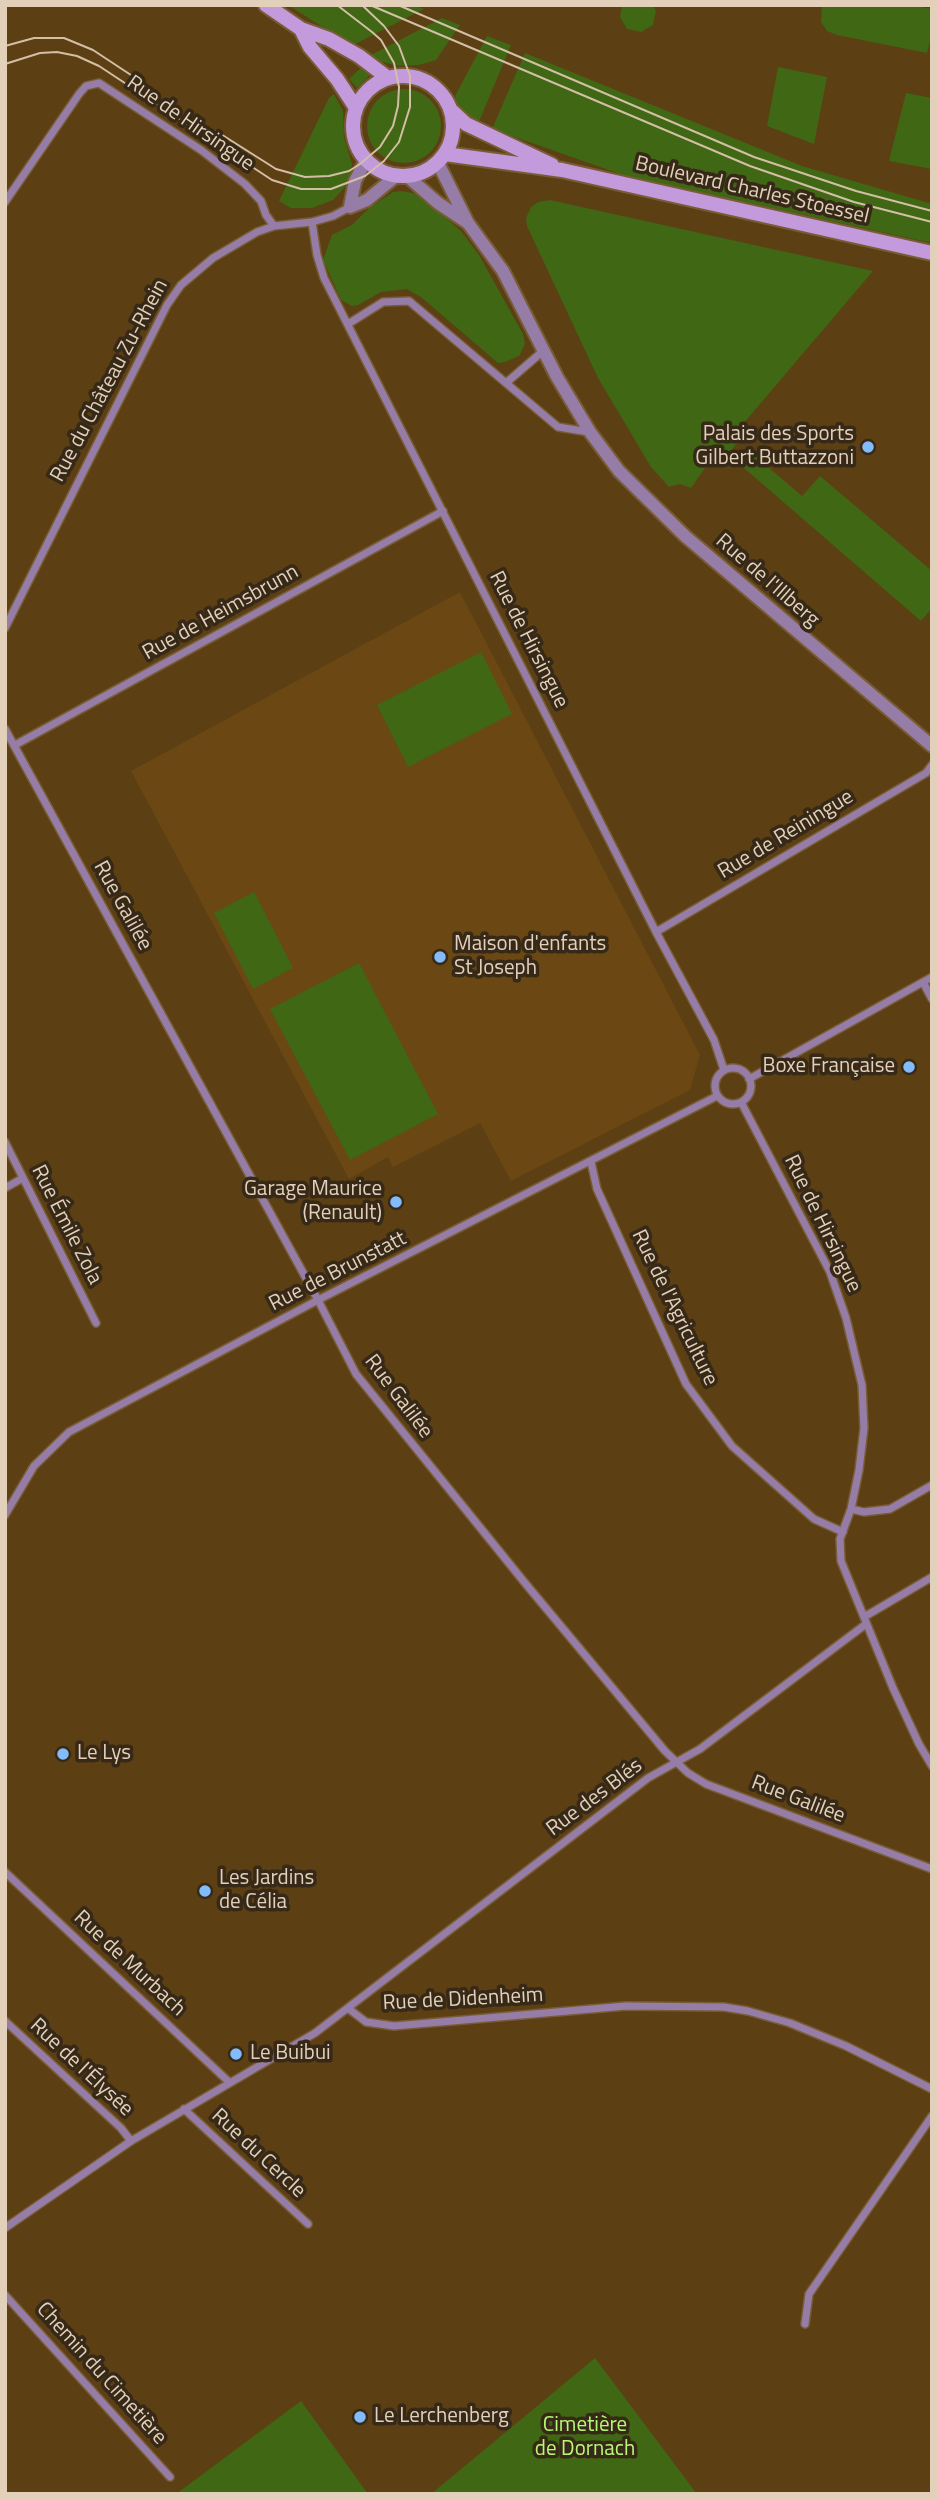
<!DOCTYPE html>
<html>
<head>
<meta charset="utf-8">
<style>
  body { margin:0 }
  #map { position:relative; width:937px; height:2499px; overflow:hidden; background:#5d3f14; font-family:"Titillium Web",sans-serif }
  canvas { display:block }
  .frame { position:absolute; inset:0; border:7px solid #e2d0ba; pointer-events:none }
</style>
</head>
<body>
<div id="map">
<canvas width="937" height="2499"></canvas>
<div class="frame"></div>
</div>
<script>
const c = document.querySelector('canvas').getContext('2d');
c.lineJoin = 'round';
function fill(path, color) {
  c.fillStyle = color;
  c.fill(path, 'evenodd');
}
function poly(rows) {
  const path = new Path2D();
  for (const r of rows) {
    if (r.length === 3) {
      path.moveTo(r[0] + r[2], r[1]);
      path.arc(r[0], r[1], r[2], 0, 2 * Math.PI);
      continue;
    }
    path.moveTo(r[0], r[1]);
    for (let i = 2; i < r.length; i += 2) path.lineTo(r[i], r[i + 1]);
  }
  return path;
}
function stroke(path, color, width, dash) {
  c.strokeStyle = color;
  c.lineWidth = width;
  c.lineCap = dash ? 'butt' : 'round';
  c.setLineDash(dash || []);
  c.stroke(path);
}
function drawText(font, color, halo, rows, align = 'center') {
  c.font = font + ' "Titillium Web",sans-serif';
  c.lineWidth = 7;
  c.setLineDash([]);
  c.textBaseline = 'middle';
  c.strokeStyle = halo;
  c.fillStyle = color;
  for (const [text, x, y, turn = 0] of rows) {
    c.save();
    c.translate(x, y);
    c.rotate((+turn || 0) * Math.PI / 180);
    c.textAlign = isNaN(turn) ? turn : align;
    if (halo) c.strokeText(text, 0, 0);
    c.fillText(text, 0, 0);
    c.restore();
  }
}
const built = poly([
  [460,592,700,1055,690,1090,511,1181,480,1123,393,1167,388,1157,349,1179,131,771]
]);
const green = poly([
  [288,5,414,5,424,9,357,43,354,47],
  [622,5,652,5,656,10,653,25,641,32,627,29,620,17],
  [822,5,912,5,932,9,932,32,927,53,837,35,827,31,821,22],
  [442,18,460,25,436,60,419,65,399,66,378,61,371,55],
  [487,36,511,45,478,124,464,115,458,107,455,96],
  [525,53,802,166,932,204,932,243,626,176,492,129],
  [778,67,827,77,814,144,767,126],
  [361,68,371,74,357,88,349,79],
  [404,126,37],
  [906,93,932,98,932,169,889,161],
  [334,94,343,111,344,137,352,164,351,174,346,186,333,200,312,208,291,208,279,201,329,98],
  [401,191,419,194,461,231,479,255,523,334,525,344,519,356,505,362,498,363,421,297,407,289,381,292,358,305,352,306,341,300,323,260,332,235,352,225,368,209,393,192],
  [550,200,745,243,873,271,743,424,749,429,719,465,707,465,691,488,680,484,669,487,651,467,598,378,527,226,526,218,531,207,538,202],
  [748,450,802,496,820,476,932,571,932,608,921,621,737,462],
  [481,652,512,714,408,767,377,705],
  [254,892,293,968,253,989,214,913],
  [359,963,438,1114,350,1160,270,1009],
  [595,2358,697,2494,431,2494],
  [301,2401,368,2494,178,2494,180,2491]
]);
const minor = poly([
  [5,202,79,94,86,86,99,83,201,150,245,184,261,201,266,215,274,226],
  [312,222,317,255,324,278,656,932,714,1040,724,1070],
  [348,324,383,302,409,301,558,427,589,432],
  [506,383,543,351],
  [5,628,167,305,181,285,213,258,257,232,274,226,312,222,333,216,350,207],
  [5,729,318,1300,356,1374,525,1583,665,1751,688,1773,706,1784,932,1869],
  [15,745,443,511],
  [656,932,926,773,932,765],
  [923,982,932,999],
  [733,1086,18],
  [749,1079,932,977],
  [741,1102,830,1272,846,1318,862,1385,864,1428,859,1470,851,1509,840,1539,841,1561,893,1688,919,1744,932,1766],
  [5,1142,96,1323],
  [591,1162,597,1189,686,1384,732,1446,814,1519,843,1532],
  [5,1188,23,1178],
  [851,1509,864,1512,890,1509,932,1485],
  [5,1515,34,1466,69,1432,318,1300,717,1096],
  [864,1617,932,1577],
  [5,1872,229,2082],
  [349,2009,366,2022,394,2026,626,2006,724,2007,748,2011,790,2023,846,2046,932,2089],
  [5,2021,121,2128,131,2141],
  [184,2109,308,2224],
  [5,2228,131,2141,315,2033,648,1778,700,1749,866,1624],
  [5,2295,170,2477],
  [805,2324,809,2294,932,2116]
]);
const tertiary = poly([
  [366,160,355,181,350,207,367,200,396,176],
  [438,163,468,223,503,271,557,377,590,432,619,471,685,536,932,746],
  [407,176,438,203,468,223]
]);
const secondary = poly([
  [266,5,301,29,329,39,359,56,388,78],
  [301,29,310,47,337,79,356,108],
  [403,126,50],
  [451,110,466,124,552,165],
  [445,154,562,170,932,253]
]);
const tram = poly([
  [370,5,750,166,854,202,932,222],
  [398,5,754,157,856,191,932,211],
  [5,46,34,38,64,38,93,50,137,79],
  [5,64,40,53,57,52,77,56,99,66,272,180,301,189,331,189,365,176,384,161,399,142,410,107,410,76,399,46,384,26,362,5],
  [216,131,276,169,305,177,329,176,349,171,360,164,380,147,393,126,398,106,399,87,394,63,381,40,372,32,337,5]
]);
const markers = [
  [868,447,7,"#83bcfb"],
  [440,957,7,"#83bcfb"],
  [909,1067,7,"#83bcfb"],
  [396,1202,7,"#83bcfb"],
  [63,1754,7,"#83bcfb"],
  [205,1891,7,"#83bcfb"],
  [236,2054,7,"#83bcfb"],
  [360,2417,7,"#83bcfb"]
];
const streetNames = [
  ["Rue de Hirsingue",190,124,35],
  ["Boulevard Charles Stoessel",752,191,13],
  ["Rue du Château Zu-Rhein",110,381,-62],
  ["Rue de l'Illberg",767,581,41],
  ["Rue de Heimsbrunn",221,613,-29],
  ["Rue de Hirsingue",528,640,63],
  ["Rue de Reiningue",786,835,-31],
  ["Rue Galilée",122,906,61],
  ["Rue de Hirsingue",822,1224,64],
  ["Rue Émile Zola",66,1225,63],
  ["Rue de Brunstatt",338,1272,-27],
  ["Rue de l'Agriculture",674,1308,64],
  ["Rue Galilée",398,1397,53],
  ["Rue des Blés",595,1798,-37],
  ["Rue Galilée",798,1800,21],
  ["Rue de Murbach",129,1964,43],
  ["Rue de Didenheim",463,2000,-3],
  ["Rue de l'Élysée",81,2068,43],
  ["Rue du Cercle",258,2154,43],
  ["Chemin du Cimetière",101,2374,48]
];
const poiNames = [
  ["Palais des Sports",854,435,"right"],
  ["Gilbert Buttazzoni",854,459,"right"],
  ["Maison d'enfants",454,945],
  ["St Joseph",454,969],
  ["Boxe Française",895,1067,"right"],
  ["Garage Maurice",382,1190,"right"],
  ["(Renault)",382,1214,"right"],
  ["Le Lys",77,1754],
  ["Les Jardins",219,1879],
  ["de Célia",219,1903],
  ["Le Buibui",250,2054],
  ["Le Lerchenberg",374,2417]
];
const parkNames = [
  ["Cimetière",585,2426],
  ["de Dornach",585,2450]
];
fill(built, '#6a4713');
fill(green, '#406713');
stroke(minor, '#785c35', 10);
stroke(tertiary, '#785c35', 16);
stroke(secondary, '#785c35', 18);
stroke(minor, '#967da7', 7);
stroke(tertiary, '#967da7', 12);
stroke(secondary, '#c39bdc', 14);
stroke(tram, '#d2bfa6', 2);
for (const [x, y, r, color] of markers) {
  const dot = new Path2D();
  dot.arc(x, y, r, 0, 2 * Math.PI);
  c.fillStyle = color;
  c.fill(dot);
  stroke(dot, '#372918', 2.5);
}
drawText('21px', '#e2d0ba', '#372918', streetNames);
drawText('21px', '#e2d0ba', '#372918', poiNames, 'left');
drawText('21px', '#b5f974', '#372918', parkNames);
</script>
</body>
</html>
